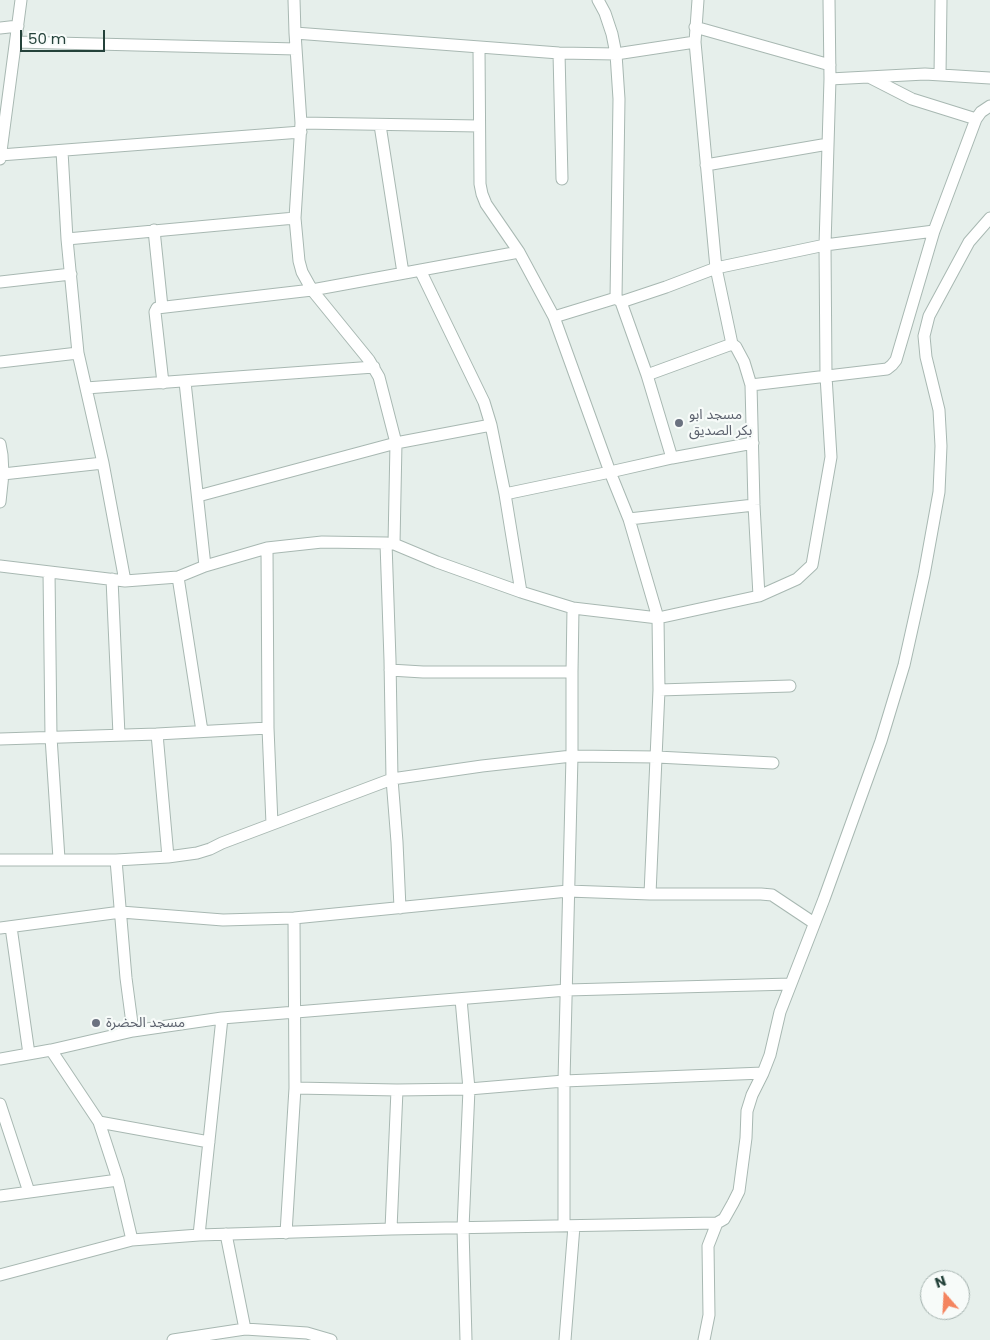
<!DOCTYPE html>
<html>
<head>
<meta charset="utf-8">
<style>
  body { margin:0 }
  #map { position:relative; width:990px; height:1340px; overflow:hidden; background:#e6efeb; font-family:Poppins,sans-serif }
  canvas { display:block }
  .north { position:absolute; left:920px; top:1270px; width:50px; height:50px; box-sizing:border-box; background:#f7fbf9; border:1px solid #a3b1ad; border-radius:50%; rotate:341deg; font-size:14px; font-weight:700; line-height:20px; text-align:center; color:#24423a }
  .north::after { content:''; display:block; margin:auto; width:18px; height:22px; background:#f4845f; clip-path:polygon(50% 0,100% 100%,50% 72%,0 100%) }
  .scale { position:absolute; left:20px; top:30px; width:85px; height:22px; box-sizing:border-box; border:2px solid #24423a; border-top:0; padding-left:6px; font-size:15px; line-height:18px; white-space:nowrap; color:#24423a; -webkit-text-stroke:4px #f7fbf9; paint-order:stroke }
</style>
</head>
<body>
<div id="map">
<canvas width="990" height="1340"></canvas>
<div class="north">N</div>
<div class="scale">50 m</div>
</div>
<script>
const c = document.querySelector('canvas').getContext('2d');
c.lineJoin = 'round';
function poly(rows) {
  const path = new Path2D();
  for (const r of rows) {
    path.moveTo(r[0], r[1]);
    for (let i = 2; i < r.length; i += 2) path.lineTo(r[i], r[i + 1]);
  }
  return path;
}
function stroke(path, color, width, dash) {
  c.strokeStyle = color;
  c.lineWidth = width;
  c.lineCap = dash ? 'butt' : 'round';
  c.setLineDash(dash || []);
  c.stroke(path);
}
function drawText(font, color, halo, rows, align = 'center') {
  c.font = font + ' Poppins,"Noto Sans Arabic",sans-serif';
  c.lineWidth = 4.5;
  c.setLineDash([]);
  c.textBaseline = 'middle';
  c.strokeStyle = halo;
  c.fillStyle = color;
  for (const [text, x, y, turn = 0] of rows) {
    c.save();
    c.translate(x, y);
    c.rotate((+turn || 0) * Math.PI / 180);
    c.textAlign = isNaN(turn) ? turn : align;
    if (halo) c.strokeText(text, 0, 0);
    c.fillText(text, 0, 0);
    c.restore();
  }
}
const street = poly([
  [294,0,295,33,301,123,295,218,299,261,302,272,312,290,369,360,379,377,396,443,394,544],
  [598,0,605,13,612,34,616,54,619,99,616,298],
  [698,0,695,42,716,268,732,344,736,347,744,362,751,385,754,505,759,596],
  [695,27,830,65],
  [0,28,18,26],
  [295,33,559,53,616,54,695,42],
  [16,42,296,49],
  [479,48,480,184,482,194,486,204,519,252,554,317,610,472,629,519,658,618,659,690,650,894],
  [559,53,562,179],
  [940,75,941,0],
  [871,78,912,99,976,119],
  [830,79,925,74,990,78],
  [301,123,479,126],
  [380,125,403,273],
  [62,151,67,239,78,353,103,463,125,581],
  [0,155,301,132],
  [0,159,21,0],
  [706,165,828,144],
  [154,230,162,307],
  [67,239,295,218],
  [420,270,484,402,491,425,505,494,521,592],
  [0,282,71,274],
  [621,302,647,375,672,458],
  [554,317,616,298,621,302,666,287,716,268,825,245,934,231],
  [0,362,78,353],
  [647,375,732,344],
  [185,382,205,566],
  [163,383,155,312,157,308,312,290,519,252],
  [751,385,887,369,892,365,896,360,934,231,976,119,981,112,990,106],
  [86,388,374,367],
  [0,444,2,455,3,474,0,502],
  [3,474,103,463],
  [505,494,610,472,672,458,753,443],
  [198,496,396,443,491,425],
  [629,519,754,505],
  [386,543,390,660,392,779,397,842,400,908],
  [267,548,268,728,272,824],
  [0,566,125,581,178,577,205,566,267,548,322,542,386,543,394,544,437,562,521,592,573,608,658,618,759,596,797,579,812,565,831,457,826,376,825,245,830,79,829,0],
  [49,572,51,737,59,859],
  [178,577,202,731],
  [112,579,119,735],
  [390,670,423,672,572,672],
  [659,690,790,686],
  [157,734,168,857],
  [0,739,157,734,268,728],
  [0,860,116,860,168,857,197,853,210,849,222,843,392,779,482,766,572,756,657,757,773,763],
  [116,860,126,978,133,1031],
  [11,927,29,1054],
  [0,928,121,912,223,920,294,918,568,891,650,894,761,894,772,895,814,923],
  [461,999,469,1089,463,1228,466,1340],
  [51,1050,99,1122,118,1180,132,1240],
  [0,1059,51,1050,133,1031,222,1018,567,990,791,984],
  [295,1088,397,1090,469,1089,564,1081,763,1073],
  [0,1104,29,1192],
  [99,1122,209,1142],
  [0,1196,118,1180],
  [564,1226,564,1081,572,756,572,672,573,608],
  [391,1229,397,1090],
  [286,1233,295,1088,294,918],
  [226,1234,245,1329],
  [199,1235,222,1018],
  [0,1275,132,1240,199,1235,391,1229,717,1223],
  [173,1340,245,1329,307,1333,331,1340],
  [565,1340,574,1226],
  [704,1340,709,1315,708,1246,717,1223,724,1219,733,1203,739,1191,746,1138,747,1111,752,1095,763,1073,770,1055,780,1012,824,899,881,741,904,665,924,575,939,492,941,446,939,410,926,357,924,336,929,316,969,242,990,218]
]);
const markers = [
  [679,423,5,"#6b7280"],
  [96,1023,5,"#6b7280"]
];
const worshipNames = [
  ["مسجد ابو",689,415],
  ["بكر الصديق",689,431],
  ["مسجد الحضرة",106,1023]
];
stroke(street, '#a8b8b2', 13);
stroke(street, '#fff', 11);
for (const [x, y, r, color] of markers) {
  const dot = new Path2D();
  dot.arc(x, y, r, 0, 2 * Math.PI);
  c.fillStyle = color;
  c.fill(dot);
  stroke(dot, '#f7fbf9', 2);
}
drawText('14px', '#5b616d', '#f7fbf9', worshipNames, 'left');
</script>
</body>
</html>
